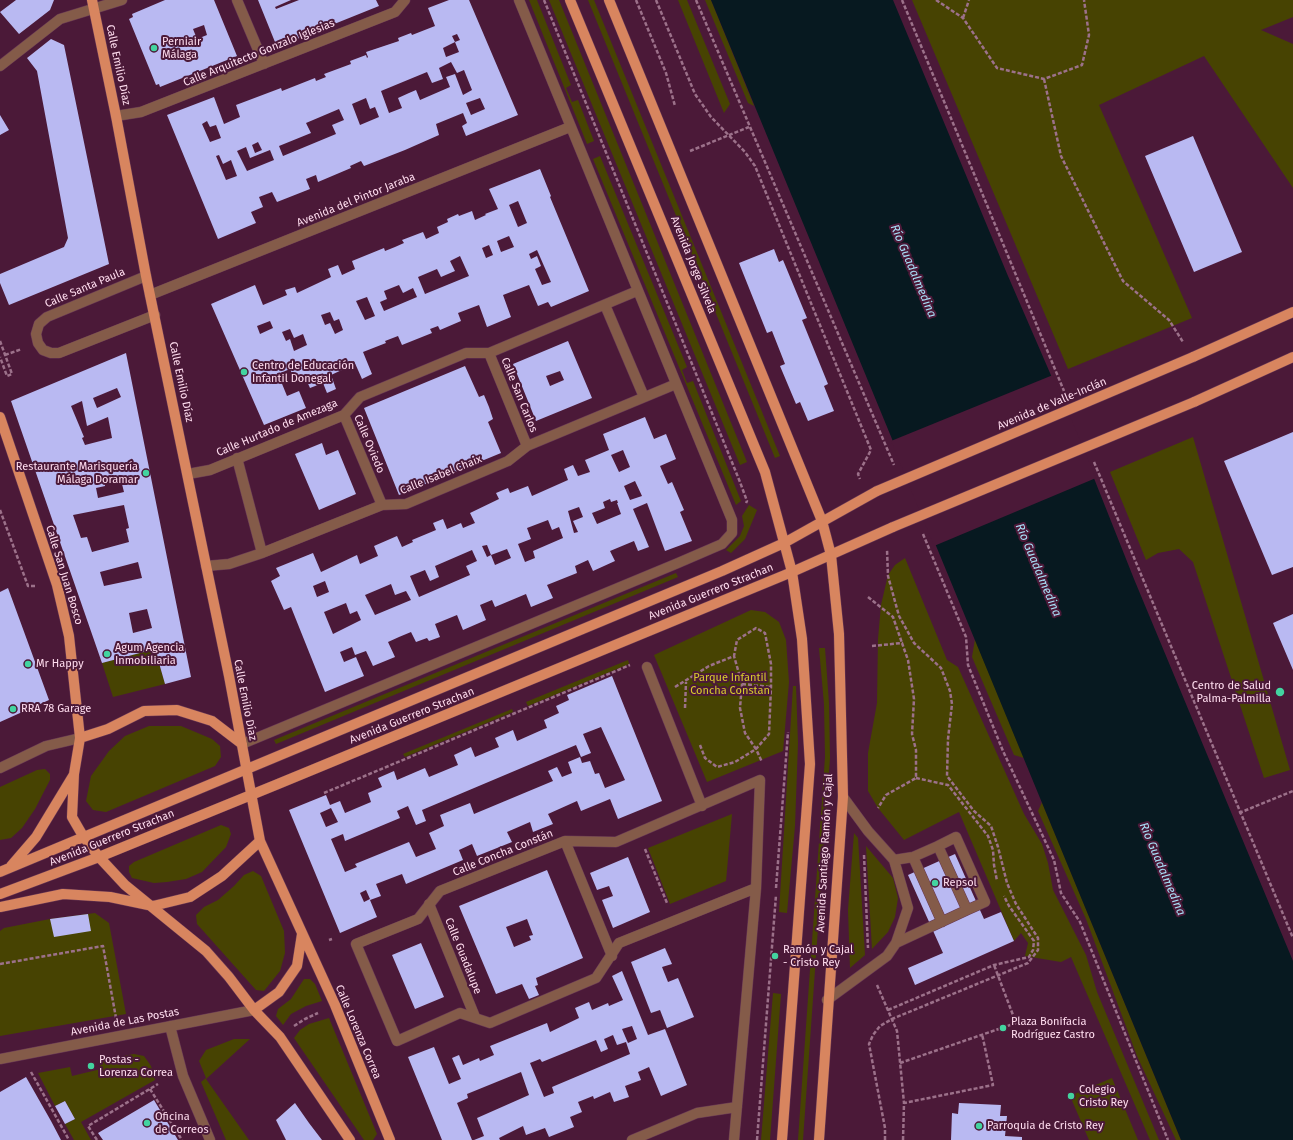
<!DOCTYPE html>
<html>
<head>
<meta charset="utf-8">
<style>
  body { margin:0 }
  canvas { display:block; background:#4b1938 }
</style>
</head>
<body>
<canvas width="1293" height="1140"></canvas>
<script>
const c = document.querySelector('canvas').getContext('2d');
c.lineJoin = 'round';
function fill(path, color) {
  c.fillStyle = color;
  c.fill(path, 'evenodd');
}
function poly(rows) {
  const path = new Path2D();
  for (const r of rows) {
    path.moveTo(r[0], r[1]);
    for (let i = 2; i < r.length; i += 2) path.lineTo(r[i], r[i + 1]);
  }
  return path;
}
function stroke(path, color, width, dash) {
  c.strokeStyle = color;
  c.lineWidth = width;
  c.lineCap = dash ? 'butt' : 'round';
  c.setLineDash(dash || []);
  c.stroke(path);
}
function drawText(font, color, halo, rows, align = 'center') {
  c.font = font + ' "Fira Sans",sans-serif';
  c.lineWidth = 4;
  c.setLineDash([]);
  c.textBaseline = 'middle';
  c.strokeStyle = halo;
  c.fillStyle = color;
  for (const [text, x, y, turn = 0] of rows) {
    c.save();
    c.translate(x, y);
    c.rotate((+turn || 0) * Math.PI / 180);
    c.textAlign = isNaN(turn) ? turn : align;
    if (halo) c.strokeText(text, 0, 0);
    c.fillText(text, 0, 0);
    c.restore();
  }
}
const green = poly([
  [529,0,537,0,571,85,566,88,572,102,578,100,594,141,587,144],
  [549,0,559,0,747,462,740,465],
  [588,0,594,0,780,456,775,458],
  [678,0,687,0,730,104,724,113],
  [705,0,711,0,754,106,748,103],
  [912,0,1293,0,1293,17,1261,30,1293,44,1293,188,1204,56,1099,105,1192,318,1068,369],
  [600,156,687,367,682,370,687,383,693,381,741,501,736,505,593,159],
  [1193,437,1290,770,1264,778,1193,562,1179,549,1158,553,1146,560,1110,472],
  [749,505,757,510,745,539,731,553,726,550,740,536,744,526,742,516],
  [905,558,947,660,958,667,1024,814,1042,844,1048,863,1053,890,1086,955,1097,992,1159,1140,1150,1140,1071,957,1061,962,1025,956,1028,943,1021,933,1014,941,959,812,904,840,878,808,868,791,868,753,877,703,878,639,881,605,888,575,895,565],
  [676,573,678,577,276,744,274,740],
  [751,610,765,612,779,622,786,640,789,682,783,751,707,782,654,655],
  [975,639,1024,758,1014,755,972,657],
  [819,648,825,648,829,703,830,758,803,1140,798,1140,825,757,824,704],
  [155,649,165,684,113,697,102,663],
  [628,660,629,664,528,706,526,702],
  [793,686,796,686,798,743,795,826,787,913,779,912],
  [512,709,513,712,405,757,403,754],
  [149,726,181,726,212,739,220,746,221,757,215,766,106,812,93,810,86,801,91,776,109,751,125,736],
  [45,769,50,774,50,780,35,809,22,828,11,838,0,840,0,787,37,770],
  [1042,802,1181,1140,1176,1140,1137,1056,1086,919,1038,811],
  [732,814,726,881,670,904,648,848],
  [221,825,229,828,231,834,226,847,202,872,186,879,167,882,154,883,132,878,129,872,129,866,134,862],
  [854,833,858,838,865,955,850,968,848,910],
  [866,846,893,878,898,898,895,917,888,932,872,949],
  [253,871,261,876,284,931,285,953,280,971,264,991,256,990,197,924,196,915,204,907,218,900,234,886,244,875],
  [95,913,109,923,126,1014,0,1036,0,931,4,928,50,919],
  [304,979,310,979,315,984,322,1001,306,1006,291,1014,283,1025,276,1016,278,1009,291,999],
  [773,993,781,994,770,1140,761,1140],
  [329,1018,377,1134,373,1140,364,1140,294,1038,300,1030,309,1024],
  [234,1039,250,1039,206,1079,249,1140,226,1140,201,1082,206,1078,199,1061,206,1050],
  [134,1054,144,1056,151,1066,155,1080,81,1122,91,1140,74,1140,65,1124,75,1119,65,1101,55,1106,38,1073,70,1067,72,1076,101,1069,99,1060],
  [1112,1078,1138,1140,1089,1140,1070,1096]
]);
const water = poly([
  [711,0,893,0,1008,276,1076,433,1134,579,1293,961,1293,1140,1181,1140]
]);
const pier = poly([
  [1053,375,1096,478,934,546,891,441]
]);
const building = poly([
  [16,0,54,0,50,10,19,34,0,12],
  [165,0,214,0,237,56,160,87,159,84,156,85,129,19,133,17,132,14],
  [204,25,207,35,197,39,193,29],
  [258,0,291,0,275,7,276,9,299,0,376,0,379,6,277,47],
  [449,0,469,0,518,115,466,136,462,126,467,123,463,113,436,124,439,135,405,150,364,166,361,161,350,166,351,168,318,182,316,175,306,179,310,189,277,202,272,192,259,197,263,207,251,212,256,223,218,239,167,115,214,97,224,124,240,117,236,105,281,88,282,91,315,78,316,81,326,77,324,74,351,64,350,61,366,55,367,58,368,57,366,52,399,41,398,38,411,33,412,35,435,26,428,8],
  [457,34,460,40,455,42,459,52,446,57,443,48,455,42,452,36],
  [451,62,457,73,464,70,472,90,463,95,455,74,446,77,450,87,420,100,416,90,409,93,398,98,402,108,389,113,381,91,427,72,432,83,443,79,439,68],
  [366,98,370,109,375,107,379,117,360,125,352,104],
  [480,98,485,109,471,115,466,103],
  [339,109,344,120,332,125,336,134,283,156,279,146,311,133,306,123],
  [207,121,210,127,216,125,221,138,210,142,202,124],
  [258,142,262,150,255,153,252,145],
  [246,147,250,158,270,150,274,160,247,171,237,151],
  [219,155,223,164,231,160,237,176,226,180,216,156],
  [51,39,64,45,109,264,9,305,0,283,0,274,64,247,68,238,37,71,27,58],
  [0,115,9,130,0,135],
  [1193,136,1242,252,1194,272,1145,156],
  [540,169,551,196,550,197,589,291,551,307,548,302,538,306,529,285,503,295,511,317,487,327,479,305,458,313,461,321,440,330,438,326,430,329,432,333,402,345,398,336,385,341,386,343,363,352,372,374,362,379,354,361,342,366,344,369,331,375,336,389,327,393,323,383,310,388,305,377,295,381,290,369,278,374,287,396,299,391,306,408,264,425,211,304,255,285,263,305,287,295,285,290,295,287,297,293,331,277,328,269,338,265,342,275,355,269,352,261,384,248,385,251,395,247,404,243,402,240,423,232,426,239,439,233,437,227,448,222,447,219,458,214,459,216,472,211,475,220,486,215,485,214,498,209,489,189],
  [518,201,527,223,518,227,509,205],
  [509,236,514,247,501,252,497,241],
  [489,245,493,255,486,258,482,248],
  [537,250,551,282,542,285,535,269,541,266,537,256,531,259,529,254],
  [460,256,469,276,425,294,418,277,437,269,441,277,455,271,450,261],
  [399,285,403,293,413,288,417,297,384,311,380,302,387,299,384,291],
  [367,297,375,316,365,320,356,301],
  [330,312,334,321,339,319,343,330,335,334,330,323,325,325,321,315],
  [270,321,273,328,260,334,257,326],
  [290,329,294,338,303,334,307,345,294,351,290,339,286,341,282,332],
  [774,249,779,262,783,260,807,318,802,320,828,384,824,386,834,411,808,421,800,402,796,404,780,366,785,364,772,331,767,333,739,263],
  [568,341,592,398,536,421,513,364],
  [560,371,564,380,550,386,546,376],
  [126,353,191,677,165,684,155,649,102,663,11,401],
  [117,388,121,397,97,408,93,398],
  [82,401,87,426,108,417,112,438,85,445,82,438,84,437,71,406],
  [121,480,124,492,98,498,96,488,105,486,105,483],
  [124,505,129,528,126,529,129,542,92,552,87,537,81,538,73,515],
  [138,562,142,578,104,586,100,572],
  [147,609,152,628,133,633,129,613],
  [465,366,479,397,484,395,489,407,493,419,488,422,501,453,399,495,364,408],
  [645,417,654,439,666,434,676,459,660,466,668,484,672,482,684,510,680,512,692,541,665,551,647,503,633,509,649,547,638,551,634,541,610,551,615,561,593,571,588,560,575,566,577,573,547,585,553,598,531,607,526,594,495,607,492,600,480,605,486,620,463,630,457,615,435,624,440,637,429,641,427,638,416,642,411,632,399,637,388,642,395,657,373,666,366,651,355,655,352,647,340,652,344,662,356,657,364,676,325,692,291,607,284,610,271,581,280,576,276,568,313,553,321,572,357,555,360,564,378,556,374,546,397,536,402,547,413,542,412,540,436,530,433,523,443,519,447,529,461,523,463,528,475,523,470,513,499,499,496,493,508,488,510,493,528,486,532,496,568,480,564,469,573,465,578,476,590,472,585,460,609,450,603,434],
  [623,450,630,467,619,472,611,455],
  [635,481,642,496,630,500,624,486],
  [610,499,611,502,617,500,618,503,617,503,621,514,597,524,592,513,605,508,603,502],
  [579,507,583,517,573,521,578,532,574,533,568,511],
  [548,520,552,530,559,527,563,538,533,551,535,558,525,562,518,544,531,539,527,528],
  [487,545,491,555,507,549,511,558,495,565,491,555,487,557,482,546],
  [472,550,477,561,466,566,470,575,419,597,410,576,425,570,430,581,439,577,435,566],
  [325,581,329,592,317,597,313,586],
  [391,584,395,595,406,591,411,600,375,615,365,595],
  [346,603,350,614,357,611,361,620,333,634,324,612],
  [1293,432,1293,567,1272,575,1224,461],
  [322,443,326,455,338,450,356,494,319,510,295,454],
  [8,588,49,700,0,722,0,592],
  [1293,614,1293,670,1273,623],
  [612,676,662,801,618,819,610,799,581,811,577,801,548,814,553,824,533,832,530,822,507,832,512,842,477,856,472,844,459,850,463,860,406,884,402,874,376,884,381,896,370,900,377,917,340,933,289,810,326,795,330,805,340,801,345,813,371,802,368,793,382,787,378,778,394,771,397,780,425,768,429,777,458,765,454,755,471,747,475,757,499,747,495,738,513,730,517,741,544,729,547,728,544,720,559,713,556,706,569,700,567,695],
  [601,727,625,780,605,788,599,773,595,774,590,761,582,763,580,757,568,762,572,773,562,777,557,767,548,771,553,781,474,814,470,803,440,815,444,826,429,833,436,849,416,857,409,842,355,864,357,867,345,872,331,839,343,834,345,841,400,818,397,811,408,806,416,825,426,821,422,810,576,745,581,757,591,753,583,734],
  [331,808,338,822,326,827,320,813],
  [366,890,370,899,364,902,360,893],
  [955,854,984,919,1001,912,1014,941,915,985,908,968,943,953,908,875],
  [628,857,650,912,613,928,602,900,613,896,609,886,597,890,590,873],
  [547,870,583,958,536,978,538,985,535,986,539,995,529,999,522,984,496,994,459,906],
  [527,919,533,935,529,936,531,940,514,947,506,927],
  [88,914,91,931,54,937,50,919],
  [421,943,444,997,415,1009,392,955],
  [665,948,672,964,662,967,668,982,678,978,694,1017,667,1028,660,1010,651,1013,631,962],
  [622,971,648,1035,665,1029,687,1085,661,1096,649,1067,638,1072,641,1080,625,1086,629,1097,614,1102,610,1092,594,1099,593,1096,578,1102,582,1112,570,1117,574,1127,549,1137,545,1128,526,1135,523,1126,499,1138,500,1140,474,1140,484,1136,477,1118,529,1095,521,1072,467,1094,468,1098,457,1103,472,1140,442,1140,408,1057,434,1047,449,1084,461,1079,452,1058,459,1055,463,1065,479,1058,480,1061,494,1055,490,1046,547,1023,550,1032,579,1018,575,1008,589,1002,592,1010,608,1003,609,1006,623,1000,612,976],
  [632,1026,637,1039,628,1043,622,1029],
  [613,1035,617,1045,626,1042,630,1054,552,1087,554,1093,544,1097,530,1063,540,1059,542,1062,596,1040,601,1052,608,1049,604,1039],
  [26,1077,51,1121,61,1140,0,1140,0,1092],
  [154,1100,178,1140,103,1140,98,1133],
  [65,1101,75,1119,65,1124,55,1106],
  [295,1103,309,1123,322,1140,286,1140,276,1120],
  [959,1103,1001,1105,1000,1116,1007,1116,1005,1136,1022,1137,1022,1140,951,1140,952,1113,958,1114]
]);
const path = poly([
  [544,0,740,482,747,501,746,503],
  [636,0,666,73,675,106],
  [656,0,695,94,711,117,745,152,755,166,871,450,858,474,860,479],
  [696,0,894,465],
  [902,0,1064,391],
  [936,0,963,18,997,68,1044,79,1082,65,1089,35,1084,0],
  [963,18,969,0],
  [1044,79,1061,156,1123,281,1169,320,1183,342],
  [690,151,749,127],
  [0,341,12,374,7,376,0,357],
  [5,355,22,349],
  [1094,462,1293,938],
  [0,510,28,586,36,586],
  [923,534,966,637,968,665,1003,751,1054,860,1061,893,1080,922,1168,1140],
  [868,597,893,617,902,643],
  [872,646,902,643,908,660,914,699,912,734,916,750,916,778,886,795,878,808],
  [742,684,771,687],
  [675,687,709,666,734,656,737,640,756,628,765,633,771,664,771,687,769,734,756,749,762,762],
  [685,708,686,682],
  [700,745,705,758,717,767,735,762,756,749,745,733,740,708,742,684,734,656],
  [916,778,948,785,988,836,993,850,994,865,997,881],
  [324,793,630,665],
  [1239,813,1293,791],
  [645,849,667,903],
  [864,855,868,948],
  [776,888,788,732],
  [329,940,332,939],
  [0,964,103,946,116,1018],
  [877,985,897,1031,904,1103],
  [888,1010,994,965,1029,957,1033,950,1034,941,1009,906,1004,896],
  [294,1026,305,1019,318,1013],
  [900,1063,1016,1023,994,965],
  [31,1072,69,1140],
  [150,1089,182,1140],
  [97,1140,88,1126,158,1084],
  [757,1140,776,895],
  [885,1140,885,1128,869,1044,873,1035,880,1026,892,1019,1028,963,1038,950,1038,938,1016,904,1007,883,998,847,991,826,974,811,947,776,948,739,952,704,950,691,941,668,914,643,899,616,888,576,887,549],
  [903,1140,904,1103,993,1085,982,1034]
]);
const minor = poly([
  [237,0,264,64],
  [0,66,60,19,122,0],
  [116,116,141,112,395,12,405,0],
  [146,276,47,317,39,324,36,334,38,343,43,350,51,353,59,353,155,315],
  [150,295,570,127],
  [605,305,644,397],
  [489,353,527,446],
  [344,415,382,505],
  [237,458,262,553],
  [188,474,210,470,344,415,360,397,466,353,489,353,637,291],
  [206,566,229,564,262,553,382,505,406,504,508,461,527,446,676,384],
  [647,667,702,806],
  [242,744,678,563,722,544,732,533,732,520,519,0],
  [0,768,46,746,80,738],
  [565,841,612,956],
  [938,846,956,837,985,902,967,910],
  [913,857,942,922],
  [894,860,913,857,938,846,967,910,896,943],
  [429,904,475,1017],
  [827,1000,887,956,896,943,908,908,894,860,868,831,843,797],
  [170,1026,183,1076,210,1140],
  [0,1059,254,1010],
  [632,1140,697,1113,737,1107],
  [734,1140,756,888,760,780,616,842,565,841,440,891,418,919,356,944,397,1041,460,1013,490,1023,596,978,619,943,756,888]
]);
const major = poly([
  [92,0,116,116,146,276,229,676,260,841,335,1005,390,1140],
  [570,0,765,472,792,572,802,639,810,764,782,1140],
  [609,0,822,521,831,555,839,634,843,797,819,1140],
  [1193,357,1293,312],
  [1194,402,1293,357],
  [0,417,57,585,69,636,80,738,74,774,72,817,83,836,99,857,125,885,206,951,229,977,254,1010,280,1037,350,1140],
  [80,738,108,729,144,711,177,710,212,721,242,744],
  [11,866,36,837,73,776],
  [0,872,722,571,784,543,877,491],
  [0,894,99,857,278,784,792,572,893,527],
  [0,907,63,894,110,897,153,906,190,897,222,876,260,841],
  [254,1010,279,992,297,966,302,934]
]);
const majorBridge = poly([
  [877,491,1193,357],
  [893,527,1194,402]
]);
const markers = [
  [154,48,4,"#43d4a0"],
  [244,372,4,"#43d4a0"],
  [146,473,4,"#43d4a0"],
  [107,654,4,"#43d4a0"],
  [28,664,4,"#43d4a0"],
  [1280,692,5,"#43d4a0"],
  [13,709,4,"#43d4a0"],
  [935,883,4,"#43d4a0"],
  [775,956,4,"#43d4a0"],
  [1003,1028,4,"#43d4a0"],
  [91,1066,4,"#43d4a0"],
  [1071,1096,4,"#43d4a0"],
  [147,1123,4,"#43d4a0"],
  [979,1126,4,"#43d4a0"]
];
const poiNames = [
  ["Perniair",162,42],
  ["Málaga",162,55],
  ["Centro de Educación",252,366],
  ["Infantil Donegal",252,379],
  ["Restaurante Marisquería",138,467,"right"],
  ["Málaga Doramar",138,480,"right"],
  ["Agum Agencia",115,648],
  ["Inmobiliaria",115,661],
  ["Mr Happy",36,664],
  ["Centro de Salud",1271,686,"right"],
  ["Palma-Palmilla",1271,699,"right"],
  ["RRA 78 Garage",21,709],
  ["Repsol",943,883],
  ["Ramón y Cajal",783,950],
  ["- Cristo Rey",783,963],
  ["Plaza Bonifacia",1011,1022],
  ["Rodríguez Castro",1011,1035],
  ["Postas -",99,1060],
  ["Lorenza Correa",99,1073],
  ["Colegio",1079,1090],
  ["Cristo Rey",1079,1103],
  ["Oficina",155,1117],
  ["de Correos",155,1130],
  ["Parroquia de Cristo Rey",987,1126]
];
const streetNames = [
  ["Calle Arquitecto Gonzalo Iglesias",259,53,-22],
  ["Calle Emilio Díaz",118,65,78],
  ["Avenida del Pintor Jaraba",356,200,-22],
  ["Avenida Jorge Silvela",693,265,68],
  ["Calle Santa Paula",85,288,-23],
  ["Calle Emilio Díaz",181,382,78],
  ["Calle San Carlos",519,395,68],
  ["Avenida de Valle-Inclán",1052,404,-23],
  ["Calle Hurtado de Amezaga",277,428,-23],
  ["Calle Oviedo",369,444,67],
  ["Calle Isabel Chaix",441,475,-22],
  ["Calle San Juan Bosco",64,575,73],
  ["Avenida Guerrero Strachan",711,592,-22],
  ["Calle Emilio Díaz",245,700,79],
  ["Avenida Guerrero Strachan",412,716,-22],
  ["Avenida Guerrero Strachan",112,838,-22],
  ["Calle Concha Constán",503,853,-22],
  ["Avenida Santiago Ramón y Cajal",825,853,-87],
  ["Calle Guadalupe",463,956,68],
  ["Avenida de Las Postas",125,1022,-11],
  ["Calle Lorenza Correa",358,1032,67]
];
const parkNames = [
  ["Parque Infantil",730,678],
  ["Concha Constan",730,691]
];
const waterNames = [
  ["Río Guadalmedina",913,271,67],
  ["Río Guadalmedina",1038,570,67],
  ["Río Guadalmedina",1162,869,67]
];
fill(green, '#474302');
fill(water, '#071920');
fill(pier, '#4b1938');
fill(building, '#b9b9f2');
stroke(minor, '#683855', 11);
stroke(major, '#683855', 11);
stroke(path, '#9c718a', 2.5, [4, 2]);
stroke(minor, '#845b49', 10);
stroke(major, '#d8855f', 10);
stroke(majorBridge, '#683855', 11, []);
stroke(majorBridge, '#d8855f', 10);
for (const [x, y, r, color] of markers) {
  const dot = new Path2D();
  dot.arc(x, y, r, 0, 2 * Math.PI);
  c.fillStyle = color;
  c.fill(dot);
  stroke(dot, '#4b1938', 1.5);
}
drawText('11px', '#ffddef', '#4b1938', poiNames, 'left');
drawText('11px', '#ffddef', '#4b1938', streetNames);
drawText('11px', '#d8cd2d', '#4b1938', parkNames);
drawText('italic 12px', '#a9e2f9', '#4b1938', waterNames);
</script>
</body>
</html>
